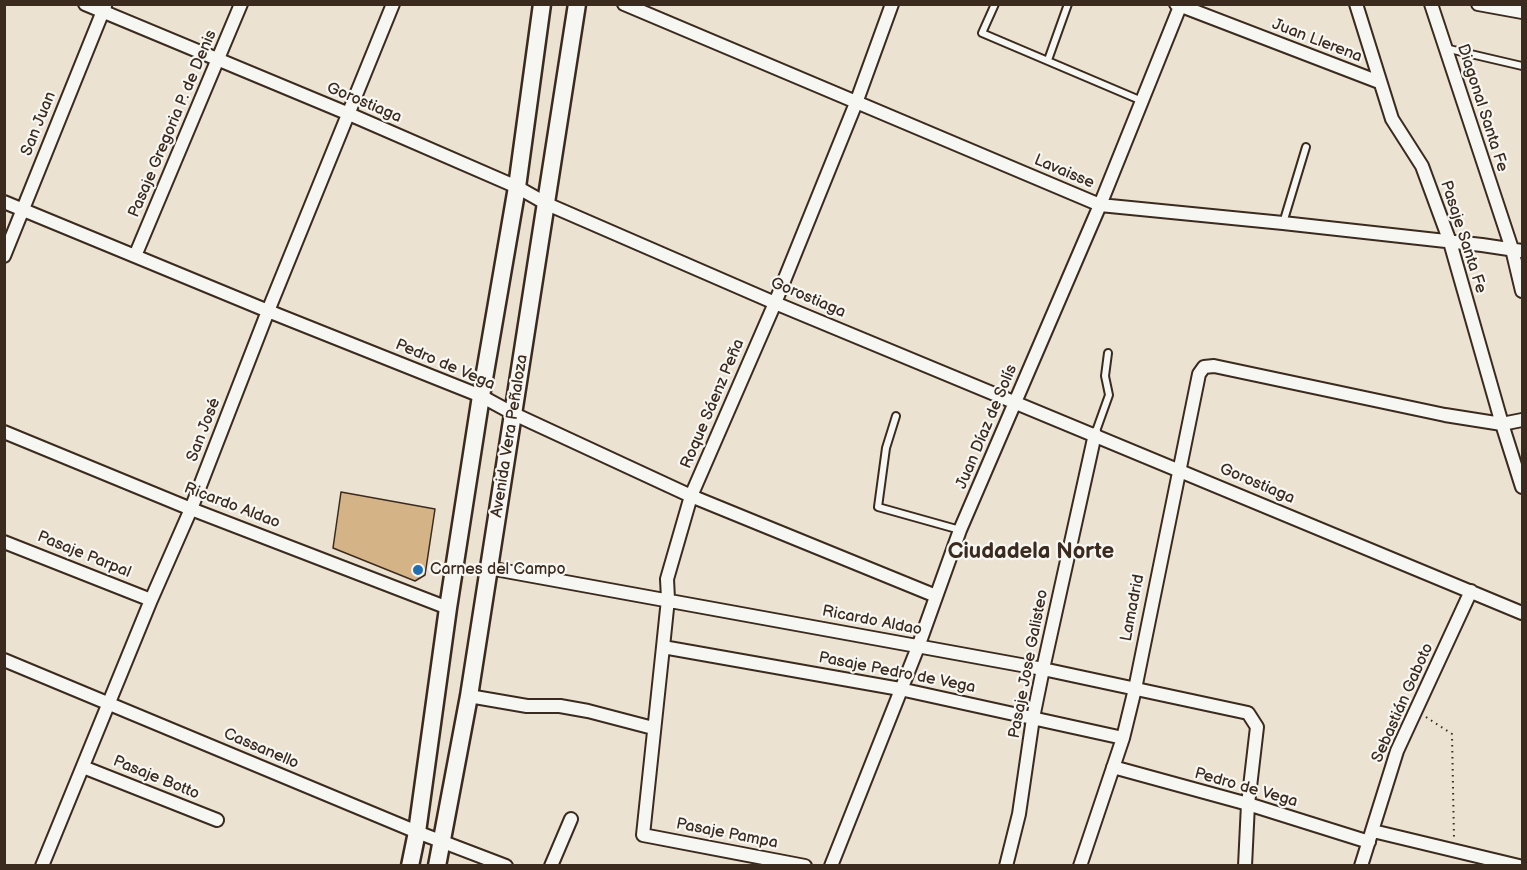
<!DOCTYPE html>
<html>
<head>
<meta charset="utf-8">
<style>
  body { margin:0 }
  #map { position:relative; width:1527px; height:870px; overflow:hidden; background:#ece2d2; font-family:"Balsamiq Sans",sans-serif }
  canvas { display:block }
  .frame { position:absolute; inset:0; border:6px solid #3b2a1e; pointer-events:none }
</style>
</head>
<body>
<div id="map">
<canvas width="1527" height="870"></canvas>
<div class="frame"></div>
</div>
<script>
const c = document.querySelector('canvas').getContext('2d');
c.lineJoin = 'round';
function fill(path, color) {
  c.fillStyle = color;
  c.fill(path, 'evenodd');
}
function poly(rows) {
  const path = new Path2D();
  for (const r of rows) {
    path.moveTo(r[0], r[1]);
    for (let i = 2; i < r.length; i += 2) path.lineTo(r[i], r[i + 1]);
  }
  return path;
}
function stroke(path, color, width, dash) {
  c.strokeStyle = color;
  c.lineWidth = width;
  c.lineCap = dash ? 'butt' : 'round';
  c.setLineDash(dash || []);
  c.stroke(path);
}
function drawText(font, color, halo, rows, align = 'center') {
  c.font = font + ' "Balsamiq Sans",sans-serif';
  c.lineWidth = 4.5;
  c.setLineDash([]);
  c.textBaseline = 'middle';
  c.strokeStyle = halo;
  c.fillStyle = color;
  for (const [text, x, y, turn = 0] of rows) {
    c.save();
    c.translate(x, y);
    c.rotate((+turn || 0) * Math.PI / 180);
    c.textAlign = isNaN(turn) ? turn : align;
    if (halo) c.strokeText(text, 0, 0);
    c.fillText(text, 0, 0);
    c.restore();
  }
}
const building = poly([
  [341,492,435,509,425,575,415,581,333,548,341,492]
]);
const path = poly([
  [1426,717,1452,734,1454,839]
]);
const service = poly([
  [995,4,982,33,1142,101],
  [1445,48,1522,66],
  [1048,60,1068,4],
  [1283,223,1306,147],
  [896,416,886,448,878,507,960,530],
  [1095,434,1109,395,1105,376,1108,353]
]);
const minor = poly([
  [85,4,349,114,517,187,547,204,775,303,1522,613],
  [624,4,1100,205,1283,223,1482,245,1522,251],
  [1176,4,1379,82],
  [1356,4,1392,119,1422,166,1450,242,1502,424,1522,487],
  [1431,4,1512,249,1522,291],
  [1478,4,1522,12],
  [4,202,268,311,481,396,514,414,691,496,936,596],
  [4,256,105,6],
  [135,256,241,4],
  [4,432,191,509,448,608],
  [4,542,151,600],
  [489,568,1043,669,1248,713,1257,727,1248,804,1245,866],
  [663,647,900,689,1123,738],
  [4,660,417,832,506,866],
  [469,696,527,706,560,706,588,711,653,728],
  [83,767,217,820],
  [1113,767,1248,804,1369,842],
  [1373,831,1519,866],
  [42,866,151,600,191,509,268,311,393,4],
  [551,866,571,819],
  [805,866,643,835,663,647,668,599,667,579,691,496,775,303,856,103,892,4],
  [831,866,918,647,960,530,1100,205,1181,4],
  [1006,866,1019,814,1033,718,1043,669,1095,434],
  [1080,866,1123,738,1135,689,1199,374,1204,367,1214,366,1445,415,1502,424,1522,420],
  [1361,866,1397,751,1471,591]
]);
const secondary = poly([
  [410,866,417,832,448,608,481,396,517,187,542,4],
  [437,866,469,696,577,4]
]);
const markers = [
  [418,570,6,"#1f6fb2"]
];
const streetNames = [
  ["Juan Llerena",1317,41,21],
  ["Gorostiaga",364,103,23],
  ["Diagonal Santa Fe",1482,108,72],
  ["San Juan",39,124,-68],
  ["Pasaje Gregoria P. de Denis",173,124,-67],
  ["Lavaisse",1064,172,23],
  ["Pasaje Santa Fe",1463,237,72],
  ["Gorostiaga",808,298,23],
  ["Pedro de Vega",445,365,23],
  ["Roque Sáenz Peña",713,404,-67],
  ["Juan Díaz de Solís",987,427,-67],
  ["San José",204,430,-69],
  ["Avenida Vera Peñaloza",510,436,-81],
  ["Gorostiaga",1257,484,23],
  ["Ricardo Aldao",232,506,21],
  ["Pasaje Parpal",84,555,22],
  ["Lamadrid",1133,608,-79],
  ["Ricardo Aldao",872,621,11],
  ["Pasaje Jose Galisteo",1029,664,-79],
  ["Pasaje Pedro de Vega",897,673,11],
  ["Sebastián Gaboto",1403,703,-66],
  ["Cassanello",261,749,23],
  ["Pasaje Botto",156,778,22],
  ["Pedro de Vega",1246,788,16],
  ["Pasaje Pampa",727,834,11]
];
const poiNames = [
  ["Carnes del Campo",430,570]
];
const districtNames = [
  ["Ciudadela Norte",1031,552]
];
fill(building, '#d4b387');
stroke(building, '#3b2a1e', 1.5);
stroke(service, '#3b2a1e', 10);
stroke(minor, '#3b2a1e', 16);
stroke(secondary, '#3b2a1e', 21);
stroke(path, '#3b2a1e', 2, [1.5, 4.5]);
stroke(service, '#f6f6f2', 6);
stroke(minor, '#f6f6f2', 12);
stroke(secondary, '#f6f6f2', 16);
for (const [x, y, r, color] of markers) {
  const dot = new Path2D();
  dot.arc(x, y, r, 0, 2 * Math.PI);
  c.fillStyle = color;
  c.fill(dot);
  stroke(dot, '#f6f6f2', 2);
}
drawText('16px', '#3b2a1e', '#f6f6f2', streetNames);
drawText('16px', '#3b2a1e', '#f6f6f2', poiNames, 'left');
drawText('bold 22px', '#3b2a1e', '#f6f6f2', districtNames);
</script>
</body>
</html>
